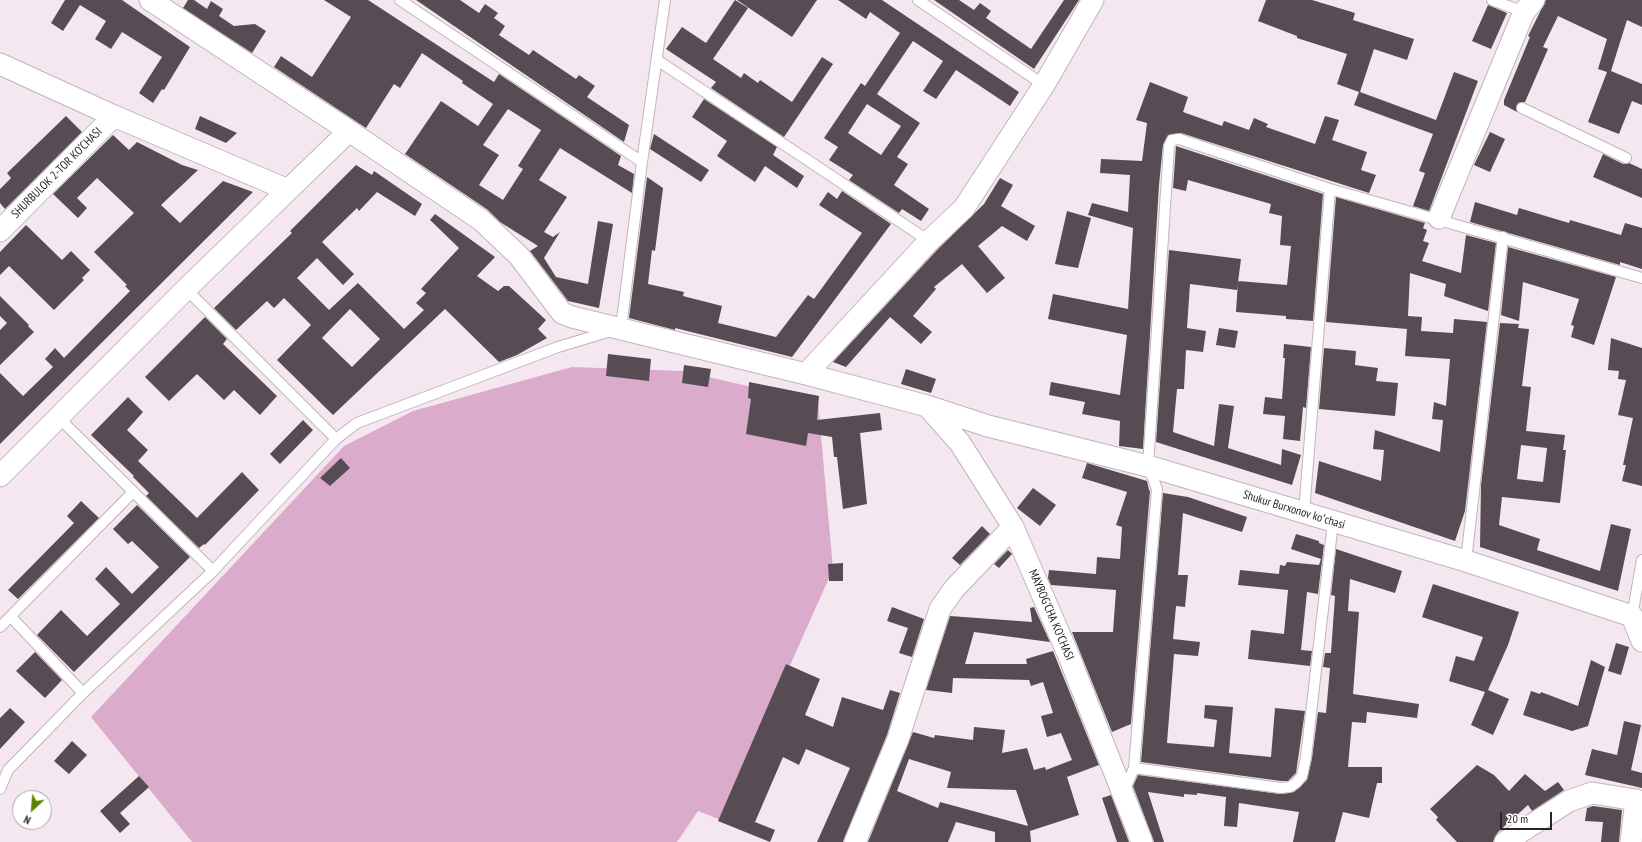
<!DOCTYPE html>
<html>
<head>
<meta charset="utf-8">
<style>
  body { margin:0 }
  #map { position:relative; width:1642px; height:842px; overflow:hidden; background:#f5e7f0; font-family:"PT Sans Narrow",sans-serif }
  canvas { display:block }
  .north { position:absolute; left:12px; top:790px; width:40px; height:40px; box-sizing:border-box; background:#fff; border:1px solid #a9a7a9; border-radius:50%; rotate:206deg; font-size:11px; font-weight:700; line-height:16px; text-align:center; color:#292427 }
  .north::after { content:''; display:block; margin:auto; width:14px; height:18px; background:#5c8203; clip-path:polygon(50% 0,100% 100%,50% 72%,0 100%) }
  .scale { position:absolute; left:1500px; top:812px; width:52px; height:18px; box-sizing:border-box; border:2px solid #292427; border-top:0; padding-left:5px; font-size:12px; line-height:14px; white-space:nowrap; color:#292427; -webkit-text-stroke:3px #fff; paint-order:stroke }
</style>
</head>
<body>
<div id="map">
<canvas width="1642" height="842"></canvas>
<div class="north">N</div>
<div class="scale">20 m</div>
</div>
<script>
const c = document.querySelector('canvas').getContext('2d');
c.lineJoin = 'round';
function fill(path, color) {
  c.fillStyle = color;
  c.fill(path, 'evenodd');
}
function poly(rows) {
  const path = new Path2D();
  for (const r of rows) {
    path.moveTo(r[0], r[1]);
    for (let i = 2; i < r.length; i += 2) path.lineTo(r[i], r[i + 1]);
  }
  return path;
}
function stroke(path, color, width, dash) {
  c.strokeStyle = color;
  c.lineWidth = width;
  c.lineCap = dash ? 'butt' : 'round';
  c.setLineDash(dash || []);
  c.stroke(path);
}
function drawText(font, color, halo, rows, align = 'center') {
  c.font = font + ' "PT Sans Narrow",sans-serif';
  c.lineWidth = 4;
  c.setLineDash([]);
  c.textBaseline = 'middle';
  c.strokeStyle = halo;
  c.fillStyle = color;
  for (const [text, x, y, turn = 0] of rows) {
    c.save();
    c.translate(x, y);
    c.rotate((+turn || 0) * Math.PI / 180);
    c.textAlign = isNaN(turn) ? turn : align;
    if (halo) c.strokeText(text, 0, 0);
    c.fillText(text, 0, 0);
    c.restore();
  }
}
const green = poly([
  [572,367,682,371,818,402,833,569,721,820,698,811,677,842,192,842,91,717,344,446,413,411]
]);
const building = poly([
  [65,0,122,0,190,47,164,90,162,89,153,103,139,93,162,57,122,32,111,49,95,39,106,21,80,5,63,31,51,23],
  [188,0,194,0,207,9,211,1,223,9,219,16,234,26,255,24,266,31,252,53,183,8],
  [324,0,368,0,494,82,499,74,621,156,618,165,634,174,632,193,560,148,539,180,567,197,544,232,553,237,560,232,544,258,556,277,588,284,598,221,613,224,599,308,568,301,530,251,538,246,500,222,488,210,405,154,441,101,478,126,493,104,462,83,463,81,422,53,400,88,394,84,366,128,274,67,281,56,312,77,351,17],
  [508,109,541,130,518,166,523,169,503,200,479,185,499,155,483,145],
  [416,0,460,0,479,13,485,4,498,13,494,18,505,26,499,35,529,55,533,50,576,79,579,75,595,86,587,97,629,125,624,142],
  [735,0,748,8,713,59,741,78,744,73,758,83,760,80,792,102,822,57,833,64,784,137,711,88,716,82,666,49,682,27,706,43],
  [737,0,817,0,792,37],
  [838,0,882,0,1019,92,1010,106,956,70,936,99,923,91,943,61,913,41,877,94,920,123,897,157,908,164,894,185,929,209,921,221,902,209,899,213,849,180,853,175,829,160,838,147,824,138,861,83,865,86,900,33,870,12,866,19],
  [867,104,901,126,881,155,848,133],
  [934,0,959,0,974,10,980,3,991,11,986,18,1031,49,1064,0,1079,0,1034,69],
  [1266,0,1312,0,1355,13,1353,20,1414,39,1407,60,1374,49,1360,92,1436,120,1454,72,1478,81,1429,211,1413,206,1425,173,1419,171,1433,134,1354,105,1359,92,1337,84,1347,54,1297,38,1297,36,1258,21],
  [1546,0,1642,0,1642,27,1627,20,1611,71,1642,84,1642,105,1632,101,1619,134,1588,122,1607,72,1598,69,1607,39,1558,16,1543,47,1548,49,1525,102,1518,103,1516,108,1517,112,1504,105,1504,100,1530,37,1528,36],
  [1488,5,1507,13,1491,49,1472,41],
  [1150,82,1188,97,1183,112,1222,126,1224,121,1249,130,1254,118,1268,124,1266,127,1315,144,1325,116,1339,120,1332,140,1367,152,1361,170,1376,175,1369,193,1181,133,1168,135,1163,145,1159,185,1143,449,1119,446,1120,421,1082,414,1085,402,1049,395,1051,382,1120,395,1127,335,1048,319,1053,294,1128,309,1133,228,1088,215,1092,203,1128,212,1130,175,1100,173,1101,159,1142,161,1147,123,1136,120],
  [704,99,777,147,773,155,804,176,797,188,765,166,755,182,717,156,727,141,692,117],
  [66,116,82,132,5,209,0,203,0,189,11,178,7,173],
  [200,116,237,133,226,143,195,129],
  [1490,132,1505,139,1490,172,1474,165],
  [654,134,709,170,701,182,650,149],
  [113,135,129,150,137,142,182,165,198,170,161,205,180,223,223,181,253,192,0,444,0,373,23,396,53,367,45,359,55,348,64,358,130,291,125,286,127,285,94,252,134,213,97,178,77,198,87,208,78,218,53,194],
  [1176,146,1323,194,1313,321,1286,319,1286,316,1236,312,1238,281,1287,285,1291,246,1280,245,1282,216,1269,213,1271,204,1188,180,1186,191,1173,188],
  [1603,154,1623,164,1629,163,1642,169,1642,198,1593,177],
  [356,165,372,175,374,171,422,204,415,216,377,192,359,211,357,208,322,242,354,274,343,285,317,258,297,278,329,310,358,283,404,329,424,310,416,303,426,293,421,289,459,248,430,220,435,214,495,257,477,276,498,291,504,286,509,286,546,320,538,329,547,338,517,355,499,362,445,309,333,415,277,360,311,325,284,298,274,308,267,301,236,330,214,308,292,233,290,231],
  [350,309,380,339,352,367,322,338],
  [647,177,663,188,655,251,652,250,648,284,684,292,683,296,722,306,718,323,776,337,808,295,814,299,862,233,819,205,828,192,837,199,842,191,891,224,792,357,675,328,675,330,629,318],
  [1000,178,1013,185,1001,206,1035,226,1027,241,1002,226,978,246,1005,278,987,293,962,264,934,287,936,289,913,316,932,332,921,344,890,317,846,367,833,362,938,249,984,204],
  [1336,197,1425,223,1423,228,1427,230,1423,241,1429,243,1422,261,1461,273,1466,235,1496,243,1488,311,1444,296,1446,284,1410,273,1408,316,1422,317,1421,331,1453,333,1454,319,1487,322,1465,511,1455,541,1315,493,1319,461,1381,481,1384,450,1373,449,1375,430,1440,452,1443,420,1432,419,1434,402,1446,406,1450,359,1405,356,1407,329,1326,322],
  [1475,202,1517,215,1519,208,1569,223,1570,220,1621,235,1625,223,1642,228,1642,269,1620,262,1620,265,1470,222],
  [1067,211,1091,218,1078,268,1055,264],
  [26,225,62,260,71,251,90,270,82,278,84,280,54,310,9,266,0,275,0,252],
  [1508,247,1616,277,1594,345,1571,337,1574,326,1571,325,1579,299,1523,282,1519,321,1501,315],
  [1169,250,1241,259,1237,290,1190,284,1187,328,1206,331,1203,352,1186,350,1184,389,1177,389,1173,432,1214,446,1219,404,1234,406,1228,448,1281,465,1282,449,1301,455,1292,485,1156,442],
  [0,296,29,325,28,326,34,332,0,365,0,330,7,323,0,316],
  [205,317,227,339,223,344,277,396,260,415,234,390,224,400,197,374,169,401,145,377],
  [1500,323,1519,324,1518,328,1529,329,1522,386,1531,387,1526,431,1565,435,1563,450,1566,450,1560,503,1502,497,1499,525,1540,539,1537,550,1600,571,1611,524,1631,529,1618,591,1480,547,1481,485],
  [1521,445,1547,448,1543,482,1517,479],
  [1219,328,1238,331,1235,348,1216,345],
  [1611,338,1642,348,1642,486,1622,481,1626,465,1623,465,1633,418,1618,415,1626,380,1618,379,1619,371,1608,370],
  [1284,344,1311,347,1306,408,1303,407,1300,441,1283,439,1285,416,1263,414,1265,397,1282,399,1285,358,1283,358],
  [1324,348,1356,351,1355,365,1378,368,1376,381,1398,383,1395,416,1319,409],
  [608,354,651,359,649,381,606,376],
  [684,365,711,369,708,387,682,383],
  [906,369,936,379,931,393,901,384],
  [749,382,819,396,817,420,880,413,882,430,860,433,867,504,843,509,837,457,834,457,832,437,808,433,806,446,746,434,751,399,748,398],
  [128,397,143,412,127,430,148,450,138,461,197,518,242,472,259,490,205,545,204,544,199,548,146,496,149,493,133,477,134,476,91,435],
  [303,420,313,430,280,464,270,454],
  [341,458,350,468,330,486,320,478],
  [1087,463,1147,481,1149,490,1150,491,1131,724,1112,732,1072,632,1113,632,1116,590,1051,585,1048,578,1049,570,1096,574,1097,557,1120,559,1122,527,1116,525,1127,492,1082,478],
  [1033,488,1056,505,1040,526,1017,508],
  [1163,493,1188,497,1247,517,1242,532,1183,513,1178,575,1188,575,1185,607,1176,606,1173,639,1200,642,1198,656,1174,654,1167,743,1214,747,1217,720,1204,718,1205,705,1233,707,1229,753,1271,757,1275,708,1305,711,1296,773,1288,781,1281,781,1141,762],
  [81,501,99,518,18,599,8,590,74,523,67,516],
  [137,505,190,557,74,672,37,635,61,610,87,636,120,604,95,579,106,567,132,594,159,567,132,541,128,544,113,529],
  [982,526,990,534,960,565,952,558],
  [1296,534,1319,541,1319,543,1324,545,1318,594,1307,592,1301,650,1312,651,1310,666,1248,659,1251,630,1284,634,1288,590,1238,585,1240,570,1279,574,1280,565,1285,566,1287,562,1319,565,1321,559,1291,549],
  [1336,549,1402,571,1395,593,1350,579,1348,611,1359,612,1353,694,1419,704,1417,718,1367,712,1366,723,1352,722,1348,767,1382,767,1382,783,1377,783,1369,818,1343,812,1335,842,1293,842,1299,812,1239,803,1237,827,1224,826,1226,797,1197,793,1197,795,1184,794,1184,797,1148,792,1164,842,1154,842,1133,786,1138,775,1280,794,1294,792,1307,780,1312,758,1318,712,1326,713,1330,668,1323,667,1325,653,1331,653,1335,596,1331,595],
  [1008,550,1012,554,999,568,994,564],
  [843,563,843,581,829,581,828,564],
  [1433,584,1519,612,1508,645,1488,690,1509,699,1493,735,1471,725,1485,692,1449,681,1456,656,1474,661,1483,637,1422,617],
  [892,607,924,619,912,657,899,653,908,628,887,621],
  [1034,607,1050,642,974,632,965,664,1027,664,1026,659,1053,651,1099,765,1067,777,1079,815,1030,831,1031,842,995,842,995,832,956,822,948,842,868,842,913,732,934,738,935,735,973,740,974,727,1005,730,1002,753,1027,748,1034,770,1045,767,1046,770,1072,760,1061,733,1047,737,1041,716,1053,713,1043,682,1031,686,1029,680,953,678,952,693,926,690,950,616,1032,622,1030,608],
  [909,759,951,772,947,788,1016,790,1028,826,940,802,938,808,897,791],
  [1616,643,1629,647,1621,675,1608,671],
  [35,652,62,680,45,698,16,671],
  [1591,660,1605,667,1588,726,1572,731,1523,715,1531,691,1540,694,1541,692,1578,706],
  [786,664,820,679,805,715,833,727,842,697,883,710,890,690,900,693,887,735,843,842,817,842,850,768,806,749,799,765,783,757,755,822,775,830,770,842,718,821],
  [10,708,25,722,0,749,0,718],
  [1624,721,1641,725,1631,770,1642,773,1642,788,1585,775,1592,749,1617,755],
  [72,741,87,755,69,774,54,761],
  [1477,765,1494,775,1509,791,1525,774,1545,791,1558,782,1564,790,1532,811,1528,805,1498,832,1493,842,1457,842,1436,820,1438,817,1430,809],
  [139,776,149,787,120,813,130,824,120,833,100,811],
  [1111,795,1129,842,1117,842,1102,798],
  [1593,806,1622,810,1619,842,1601,842,1603,822,1585,821,1587,808]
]);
const lane = poly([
  [400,0,642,162],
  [918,0,1044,85],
  [1492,0,1524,12],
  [657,60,929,241],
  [1522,108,1626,158],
  [186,289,336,439],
  [58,417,213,571],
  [1304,512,1330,189],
  [1466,561,1503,237],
  [1632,616,1642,560],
  [11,617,83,693],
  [0,627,133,492],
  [1134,768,1281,788,1290,787,1296,783,1302,776,1306,757,1333,522],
  [0,789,8,770,83,693,213,571,336,439,357,423,558,347,621,328,642,162,665,0],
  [1124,791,1134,768,1157,489,1148,466,1169,146,1172,140,1179,139,1330,189,1642,278]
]);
const street = poly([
  [150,0,349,131,481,220,519,256,562,313,572,317,806,374,927,406,988,426,1148,466,1466,561,1632,616,1642,641],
  [0,64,114,116,288,190],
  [1439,218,1524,12,1534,0],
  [0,231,114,116],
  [806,374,929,241,964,208,1044,85,1093,0],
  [928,407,960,443,1013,527,1068,654,1142,842],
  [0,476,186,289,349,131],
  [855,842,898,739,940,609,954,589,1013,527],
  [1505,842,1569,801,1592,793,1636,800,1642,802],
  [1631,842,1636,800]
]);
const streetNames = [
  ["SHURBULOK 2-TOR KO‘CHASI",57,173,-45],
  ["Shukur Burxonov koʻchasi",1294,510,17],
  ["MAYBOG'CHA KO'CHASI",1051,615,67]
];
fill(green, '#dbabcc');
fill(building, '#574c54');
stroke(lane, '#c2b4bd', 12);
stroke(street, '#c2b4bd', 23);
stroke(lane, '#fff', 10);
stroke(street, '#fff', 21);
drawText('12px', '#292427', '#fff', streetNames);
</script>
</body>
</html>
